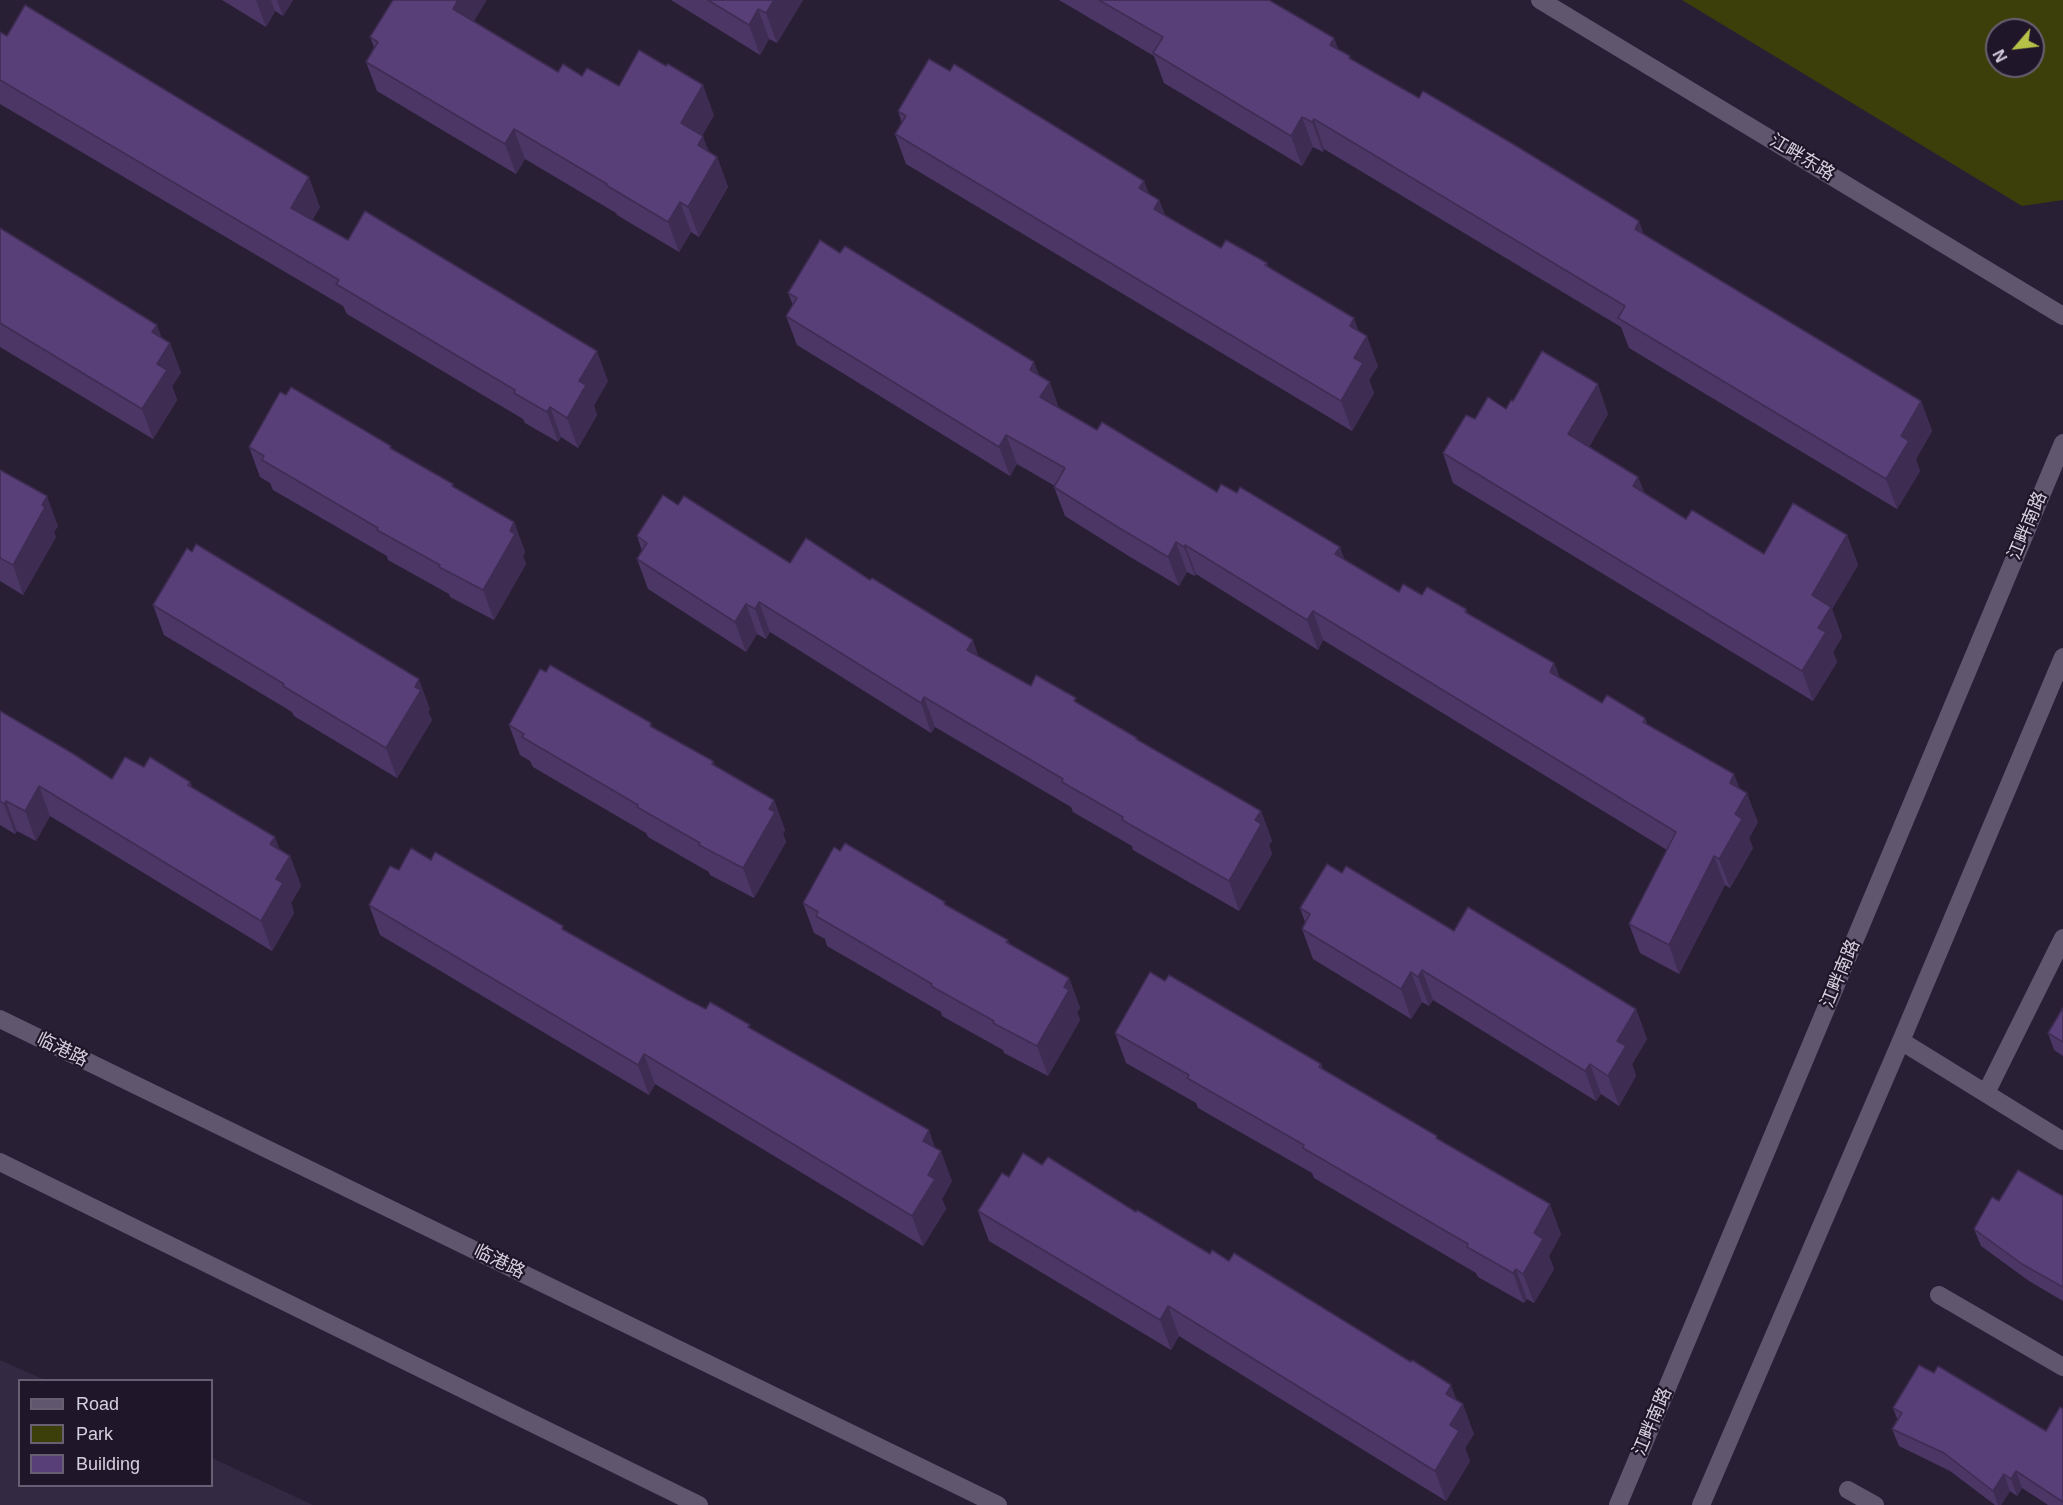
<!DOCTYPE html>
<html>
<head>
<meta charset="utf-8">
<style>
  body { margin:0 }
  #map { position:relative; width:2063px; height:1505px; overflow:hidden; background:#281f34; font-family:Arial,sans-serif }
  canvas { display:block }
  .legend { position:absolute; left:18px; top:1379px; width:195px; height:108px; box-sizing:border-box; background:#1f162a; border:2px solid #686072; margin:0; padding:8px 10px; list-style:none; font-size:18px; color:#d5d0de }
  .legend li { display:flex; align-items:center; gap:12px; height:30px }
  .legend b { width:30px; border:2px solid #686072 }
  .north { position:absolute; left:1985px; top:18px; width:60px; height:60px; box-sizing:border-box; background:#1f162a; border:2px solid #686072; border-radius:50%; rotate:242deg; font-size:16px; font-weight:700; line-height:24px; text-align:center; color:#d5d0de }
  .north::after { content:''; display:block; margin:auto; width:21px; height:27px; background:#b7c147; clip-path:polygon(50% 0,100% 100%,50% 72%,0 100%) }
</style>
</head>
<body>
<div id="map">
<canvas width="2063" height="1505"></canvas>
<ul class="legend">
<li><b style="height:8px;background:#60566e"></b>Road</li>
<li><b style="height:16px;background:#3c3f0a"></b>Park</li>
<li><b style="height:16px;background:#583f77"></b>Building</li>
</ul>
<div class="north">N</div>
</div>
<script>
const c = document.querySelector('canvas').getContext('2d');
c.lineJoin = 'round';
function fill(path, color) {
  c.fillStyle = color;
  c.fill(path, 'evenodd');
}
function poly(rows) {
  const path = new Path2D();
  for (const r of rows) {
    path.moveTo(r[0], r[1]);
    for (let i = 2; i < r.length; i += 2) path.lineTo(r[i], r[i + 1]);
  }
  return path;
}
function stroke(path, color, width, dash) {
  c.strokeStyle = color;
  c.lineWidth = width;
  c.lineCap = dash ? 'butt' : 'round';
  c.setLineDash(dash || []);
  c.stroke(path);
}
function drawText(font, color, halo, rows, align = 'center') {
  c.font = font + ' Arial,"Noto Sans SC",sans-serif';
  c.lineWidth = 4.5;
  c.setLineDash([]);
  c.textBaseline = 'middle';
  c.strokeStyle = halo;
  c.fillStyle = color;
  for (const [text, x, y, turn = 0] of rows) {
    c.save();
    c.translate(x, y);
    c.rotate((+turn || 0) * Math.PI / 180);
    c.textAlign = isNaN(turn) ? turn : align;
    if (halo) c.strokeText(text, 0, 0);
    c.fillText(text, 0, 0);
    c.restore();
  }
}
const built = poly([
  [0,1360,45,1380,20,1380,20,1486,212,1486,212,1458,313,1505,0,1505]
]);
const green = poly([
  [1682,0,2063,0,2063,200,2022,206],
  [1997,30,2033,30,2033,66,1997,66]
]);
const lane = poly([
  [1901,1041,2063,1141],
  [1986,1093,2063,938],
  [1939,1295,2063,1367],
  [1848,1490,1875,1505]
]);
const secondary = poly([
  [1540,0,2063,316],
  [0,1019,998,1505],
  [0,1162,699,1505],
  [1618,1505,2063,443],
  [1701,1505,1901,1041,2063,657]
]);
const wall = poly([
  [222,0,293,0,283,16,275,11,266,27],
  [671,0,803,0,777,43,769,39,760,55],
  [1059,0,1269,0,1334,38,1338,49,1350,56,1351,59,1921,401,1932,431,1916,459,1920,471,1897,509,1629,348,1621,327,1324,149,1323,152,1313,147,1302,166,1164,83,1154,56],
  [474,22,558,72,582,76,714,115,702,136,709,152,717,157,728,187,699,237,691,232,679,252,617,215,616,213,525,159,516,174,377,91,366,62,374,47,370,37],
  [0,32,320,207,312,220,348,240,608,381,594,405,597,415,578,448,561,437,558,442,525,423,523,419,347,314,343,306,0,104],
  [898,111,1144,181,1149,194,1159,200,1165,215,1221,248,1267,263,1268,267,1360,332,1378,366,1369,380,1374,393,1352,431,906,164,895,134,902,123],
  [0,228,170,343,181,373,172,386,177,400,153,439,0,347],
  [788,293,1039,376,1059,408,1097,430,1217,492,1345,560,1399,592,1422,595,1466,609,1468,614,1554,663,1560,678,1602,703,1645,718,1647,724,1740,789,1758,822,1749,838,1753,848,1730,888,1725,885,1679,974,1640,953,1629,924,1667,850,1323,640,1318,650,1196,574,1195,576,1187,572,1179,586,1127,555,1065,516,1054,487,1055,486,1017,464,1010,476,797,345,786,316,793,305],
  [1513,401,1608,414,1589,447,1638,477,1644,492,1686,519,1764,554,1847,535,1858,565,1832,609,1842,637,1833,652,1837,662,1813,701,1453,483,1443,453,1475,419,1506,409],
  [249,447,392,449,453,484,454,487,514,522,525,552,523,556,526,564,494,620,450,597,449,594,388,560,387,556,273,490,270,483,260,477],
  [0,470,58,526,54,532,56,537,23,595,0,581],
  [678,505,790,563,978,657,1031,686,1078,704,1137,738,1138,740,1261,811,1272,841,1269,845,1272,854,1239,911,1133,850,1132,846,1073,812,1071,807,935,727,931,733,770,632,766,639,757,634,746,652,648,589,637,559,642,551,637,536],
  [153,605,430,709,428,712,432,720,397,778,294,716,292,712,164,635],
  [546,672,651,723,652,727,713,761,715,766,774,800,785,830,783,834,786,842,754,898,710,875,709,872,648,837,646,833,533,767,530,761,520,755,509,725],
  [0,711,112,779,144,767,190,782,192,787,290,856,301,886,291,903,294,913,272,951,50,816,36,841,17,831,15,834,0,825],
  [431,860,565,930,688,1000,706,1009,751,1029,935,1147,952,1181,942,1199,946,1209,923,1246,655,1084,649,1095,380,935,369,905,399,870],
  [1342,873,1454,931,1636,1009,1647,1039,1632,1064,1636,1076,1619,1106,1601,1094,1596,1101,1433,1000,1429,1006,1422,1002,1411,1019,1313,959,1302,929,1305,922,1300,908],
  [803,903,947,905,1008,940,1009,944,1069,978,1080,1008,1077,1012,1080,1020,1048,1076,1004,1053,1003,1050,942,1016,941,1012,827,946,825,939,814,933],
  [1165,981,1321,1064,1323,1069,1439,1139,1561,1234,1549,1256,1554,1269,1534,1303,1527,1299,1524,1303,1478,1277,1476,1273,1314,1178,1312,1173,1198,1108,1196,1103,1126,1063,1115,1033],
  [2063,1008,2063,1056,2054,1050,2048,1033],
  [1042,1165,1136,1212,1210,1254,1457,1401,1474,1434,1465,1448,1470,1461,1446,1501,1179,1336,1171,1350,989,1241,978,1211,1009,1177],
  [2063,1196,2063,1301,2029,1281,1981,1246,1974,1229,1999,1201],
  [1934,1373,2046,1431,2063,1409,2063,1505,2048,1505,2022,1488,2017,1496,2010,1491,2001,1505,1995,1505,1950,1471,1899,1446,1892,1429,1898,1421,1893,1408]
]);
const shadedWall = poly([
  [256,0,271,0,275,11,266,27],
  [277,0,293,0,283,16],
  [458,0,487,0,463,39,453,9],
  [774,0,803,0,777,43,766,13],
  [758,9,769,39,760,55,749,25],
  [1334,38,1345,68,1330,45],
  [703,85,714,115,692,153,681,123],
  [1302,117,1313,147,1302,166,1291,136],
  [1314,119,1324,149,1323,152,1312,122],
  [514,129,525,159,516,174,505,144],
  [703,136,713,164,717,157,728,187,699,237,688,207,698,145],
  [309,177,320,207,302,238,291,208],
  [1144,181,1154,209,1159,200,1170,230,1165,239,1139,188],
  [680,202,691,232,679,252,668,222],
  [1639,221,1650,251,1635,229],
  [1354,318,1363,342,1367,336,1378,366,1369,380,1374,393,1352,431,1341,401,1354,358,1350,326],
  [157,325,166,349,170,343,181,373,172,386,177,400,153,439,142,409,157,364,152,332],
  [597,351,608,381,594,405,597,415,578,448,567,418,579,381],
  [1034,362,1045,390,1050,382,1060,411,1051,426,1030,370],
  [1598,384,1608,414,1579,464,1568,434],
  [1921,401,1932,431,1916,459,1920,471,1897,509,1886,479,1901,436],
  [550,407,561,437,558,442,547,412],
  [1006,435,1017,464,1010,476,999,447],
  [1638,477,1649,507,1633,486],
  [47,496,58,526,54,532,56,537,23,595,13,565],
  [514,522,525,552,523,556,526,564,494,620,483,590,510,531],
  [1847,535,1858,565,1832,609,1842,637,1833,652,1837,662,1813,701,1802,671,1818,628,1812,595],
  [1176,542,1187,572,1179,586,1168,557],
  [1185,545,1196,574,1195,576,1184,547],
  [1340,547,1351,576,1335,554],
  [759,602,770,632,766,639,755,609],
  [746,604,757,634,746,652,735,622],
  [1313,611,1323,640,1318,650,1307,620],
  [973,640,983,670,967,650],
  [1554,663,1565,692,1550,672],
  [419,679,430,709,428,712,432,720,397,778,386,748],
  [924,697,935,727,931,733,921,703],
  [1734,774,1744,799,1747,793,1758,822,1749,838,1753,848,1730,888,1719,859,1735,814,1730,783],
  [39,786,50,816,36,841,25,811],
  [774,800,785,830,783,834,786,842,754,898,743,868,769,809],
  [6,801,17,831,15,834,4,804],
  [1261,811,1272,841,1269,845,1272,854,1239,911,1229,881,1255,820],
  [275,837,285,864,290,856,301,886,291,903,294,913,272,951,261,921,276,879,270,844],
  [1714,856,1725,885,1679,974,1669,945],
  [1422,970,1433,1000,1429,1006,1418,977],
  [1411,972,1422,1002,1411,1019,1401,989],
  [1069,978,1080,1008,1077,1012,1080,1020,1048,1076,1037,1046,1064,987],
  [1636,1009,1647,1039,1632,1064,1636,1076,1619,1106,1608,1076,1617,1041],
  [644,1054,655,1084,649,1095,638,1065],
  [1590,1064,1601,1094,1596,1101,1585,1071],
  [929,1130,938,1156,941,1151,952,1181,942,1199,946,1209,923,1246,912,1216,928,1175,923,1141],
  [1550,1204,1561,1234,1549,1256,1554,1269,1534,1303,1523,1274,1534,1233],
  [1516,1269,1527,1299,1524,1303,1513,1273],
  [1168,1306,1179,1336,1171,1350,1160,1320],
  [1451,1385,1460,1409,1463,1404,1474,1434,1465,1448,1470,1461,1446,1501,1435,1471,1450,1425,1446,1394],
  [2016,1471,2022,1488,2017,1496,2011,1479],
  [2004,1474,2010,1491,2001,1505,1998,1505,1993,1491]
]);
const building = poly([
  [393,0,458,0,453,9,558,72,563,64,582,76,587,68,619,86,639,50,666,66,668,64,703,85,681,123,703,136,698,145,717,157,688,207,680,202,668,222,606,185,607,184,514,129,505,144,366,62,378,42,370,37,393,0],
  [708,0,774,0,766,13,758,9,749,25,708,0],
  [1099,0,1269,0,1334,38,1330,45,1350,56,1349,58,1419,98,1423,91,1513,144,1639,221,1635,229,1921,401,1901,436,1909,441,1886,479,1618,318,1625,306,1314,119,1312,122,1302,117,1291,136,1153,53,1163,37,1099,0],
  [25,5,309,177,291,208,348,240,365,211,597,351,579,381,586,385,567,418,550,407,547,412,514,393,515,390,336,284,339,280,0,80,0,32,7,36,25,5],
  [929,59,950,71,954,64,1144,181,1139,188,1159,200,1154,209,1221,248,1226,240,1267,263,1265,265,1354,318,1350,326,1367,336,1354,358,1363,363,1341,401,895,134,906,116,898,111,929,59],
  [0,228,157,325,152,332,170,343,157,364,167,370,142,409,0,323,0,228],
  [820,240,840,253,845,246,1034,362,1030,370,1050,382,1040,397,1097,430,1102,422,1217,492,1221,484,1237,493,1240,487,1340,547,1335,554,1399,592,1403,584,1422,595,1427,587,1466,609,1465,612,1554,663,1550,672,1602,703,1607,695,1645,718,1643,722,1734,774,1730,783,1747,793,1735,814,1742,819,1719,859,1714,856,1669,945,1629,924,1676,832,1313,611,1307,620,1185,545,1184,547,1176,542,1168,557,1116,526,1054,487,1065,468,1006,435,999,447,786,316,797,298,788,293,820,240],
  [1542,351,1598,384,1568,434,1638,477,1633,486,1686,519,1692,510,1764,554,1793,503,1847,535,1812,595,1831,607,1818,628,1826,632,1802,671,1443,453,1466,415,1475,419,1488,397,1506,409,1511,400,1513,401,1542,351],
  [291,387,391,446,390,448,453,484,452,486,514,522,510,531,515,534,483,590,439,567,440,565,377,530,378,528,262,460,264,456,249,447,280,392,286,395,291,387],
  [0,470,47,496,42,505,45,507,13,565,0,558,0,470],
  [663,495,678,505,684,496,790,563,806,538,870,580,872,578,973,640,967,650,1031,686,1036,675,1076,698,1074,701,1137,738,1136,739,1261,811,1255,820,1261,824,1229,881,1122,820,1123,817,1062,782,1063,779,924,697,921,703,759,602,755,609,746,604,735,622,637,559,647,543,637,536,663,495],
  [196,544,419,679,415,687,421,690,386,748,283,686,284,684,153,605,187,548,192,552,196,544],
  [550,665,651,723,650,726,713,761,712,764,774,800,769,809,775,812,743,868,699,845,700,843,637,807,638,805,522,737,524,734,509,725,540,669,546,672,550,665],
  [0,711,72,753,112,779,125,757,144,767,150,757,190,782,188,785,275,837,270,844,290,856,276,879,283,883,261,921,39,786,25,811,6,801,4,804,0,801,0,711],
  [845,843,945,902,944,904,1008,940,1006,942,1069,978,1064,987,1069,990,1037,1046,993,1023,994,1021,931,986,932,984,816,916,818,912,803,903,834,847,840,851,845,843],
  [411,848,431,860,435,852,563,926,562,929,688,1000,706,1009,710,1002,750,1025,748,1027,929,1130,923,1141,941,1151,928,1175,935,1179,912,1216,644,1054,638,1065,369,905,390,866,399,870,411,848],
  [1327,864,1342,873,1346,866,1454,931,1468,907,1636,1009,1617,1041,1626,1046,1608,1076,1590,1064,1585,1071,1422,970,1418,977,1411,972,1401,989,1302,929,1310,914,1300,908,1327,864],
  [1150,972,1165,981,1169,975,1205,996,1321,1064,1319,1067,1437,1136,1436,1138,1550,1204,1534,1233,1543,1239,1523,1274,1516,1269,1513,1273,1467,1247,1468,1244,1303,1148,1304,1145,1187,1078,1189,1075,1115,1033,1150,972],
  [2063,1008,2063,1042,2048,1033,2063,1008],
  [1023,1153,1042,1165,1048,1157,1136,1212,1137,1210,1210,1254,1212,1250,1229,1261,1234,1253,1411,1362,1412,1360,1451,1385,1446,1394,1463,1404,1450,1425,1459,1431,1435,1471,1168,1306,1160,1320,978,1211,1002,1173,1009,1177,1023,1153],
  [2018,1170,2063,1196,2063,1287,2022,1264,1974,1229,1992,1197,1999,1201,2018,1170],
  [1919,1365,1934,1373,1938,1366,2046,1431,2060,1407,2063,1409,2063,1502,2016,1471,2011,1479,2004,1474,1993,1491,1944,1453,1892,1429,1902,1413,1893,1408,1919,1365]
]);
const streetNames = [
  ["江畔东路",1802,158,31],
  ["江畔南路",2028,526,-67],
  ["江畔南路",1841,974,-67],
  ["临港路",62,1050,26],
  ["临港路",499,1262,26],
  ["江畔南路",1653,1422,-67]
];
fill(built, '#342943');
fill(green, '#3c3f0a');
stroke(lane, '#60566e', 18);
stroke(secondary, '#60566e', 18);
fill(wall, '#4c3666');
fill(shadedWall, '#3e2c53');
fill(building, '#583f77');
stroke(building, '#3e2c53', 1.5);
drawText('18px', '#d5d0de', '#1f162a', streetNames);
</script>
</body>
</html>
